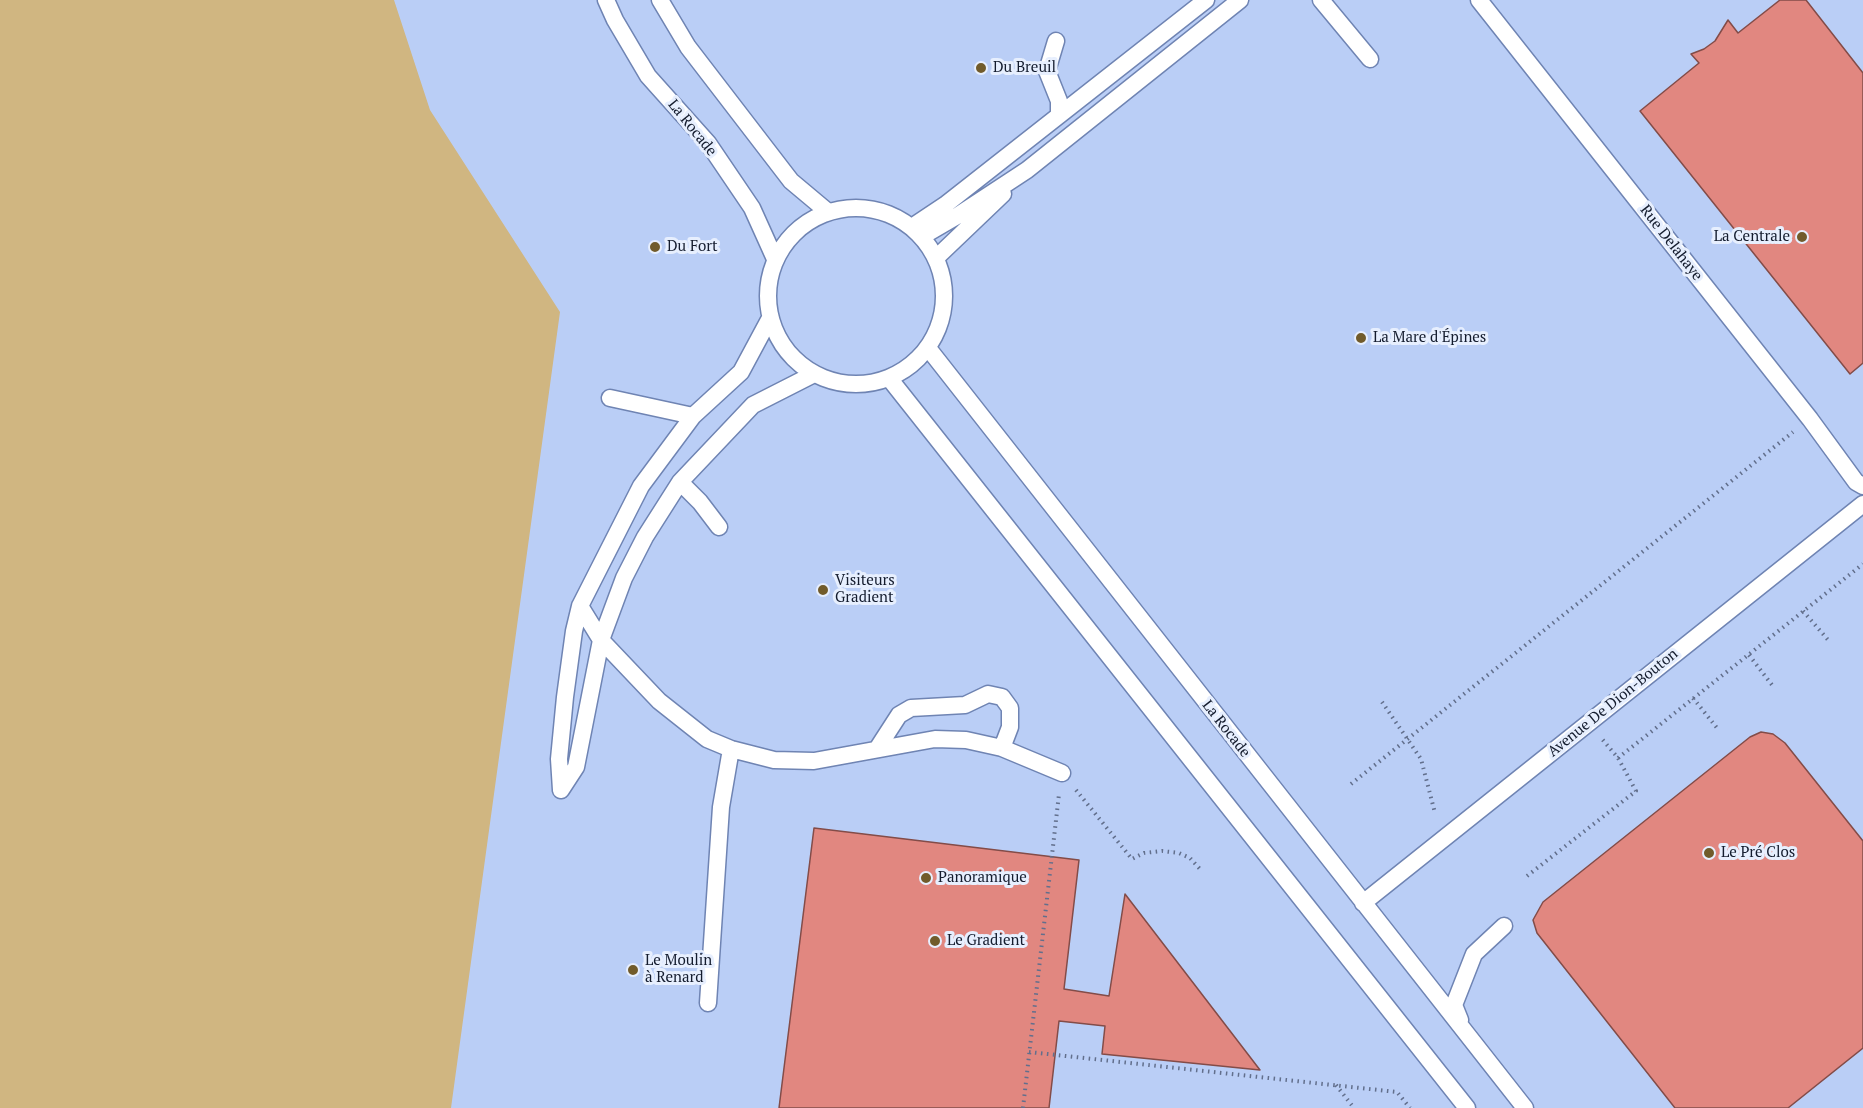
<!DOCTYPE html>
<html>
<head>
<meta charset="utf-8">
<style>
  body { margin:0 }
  canvas { display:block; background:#bacef6 }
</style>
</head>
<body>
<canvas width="1863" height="1108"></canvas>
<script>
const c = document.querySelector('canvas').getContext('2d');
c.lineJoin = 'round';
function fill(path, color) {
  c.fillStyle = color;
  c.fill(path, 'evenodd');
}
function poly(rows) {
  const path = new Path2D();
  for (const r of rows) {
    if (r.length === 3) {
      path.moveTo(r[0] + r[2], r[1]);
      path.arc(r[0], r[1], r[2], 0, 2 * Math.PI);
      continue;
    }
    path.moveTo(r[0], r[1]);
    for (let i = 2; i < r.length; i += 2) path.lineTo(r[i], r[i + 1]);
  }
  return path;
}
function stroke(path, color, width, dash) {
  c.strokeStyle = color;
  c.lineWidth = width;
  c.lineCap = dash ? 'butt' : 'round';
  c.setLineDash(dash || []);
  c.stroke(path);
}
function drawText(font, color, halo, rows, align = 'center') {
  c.font = font + ' "PT Serif",serif';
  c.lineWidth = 6;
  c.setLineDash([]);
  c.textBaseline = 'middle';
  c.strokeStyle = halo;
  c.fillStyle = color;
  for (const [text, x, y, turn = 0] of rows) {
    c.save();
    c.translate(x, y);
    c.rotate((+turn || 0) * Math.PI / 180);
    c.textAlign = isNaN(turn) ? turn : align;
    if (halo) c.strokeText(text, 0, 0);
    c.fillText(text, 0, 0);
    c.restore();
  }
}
const green = poly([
  [0,0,394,0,430,110,560,312,451,1108,0,1108]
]);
const building = poly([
  [1780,0,1806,0,1863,73,1863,363,1850,374,1640,111,1699,63,1691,54,1704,49,1715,41,1728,20,1738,33,1780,0],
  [1761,732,1773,734,1785,743,1863,841,1863,1048,1788,1108,1675,1108,1537,933,1533,920,1543,902,1750,737,1761,732],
  [814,828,1079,860,1064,989,1109,996,1125,894,1260,1070,1102,1054,1105,1026,1059,1021,1049,1108,779,1108,814,828]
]);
const path = poly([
  [1803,611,1829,641],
  [1749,655,1772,685],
  [1693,698,1717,728],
  [1382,702,1421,759,1435,813],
  [1618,758,1863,564],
  [1351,784,1793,432],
  [1076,790,1132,859,1144,853,1162,851,1179,853,1190,858,1200,869],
  [1527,876,1636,791,1618,758,1602,739],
  [1029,1052,1397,1092,1410,1108],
  [1336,1085,1354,1108],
  [1023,1108,1059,794]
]);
const service = poly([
  [606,0,615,20,648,76,708,143,752,208,775,259],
  [660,0,688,47,791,181,828,212],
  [1321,0,1370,59],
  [1479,0,1810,419,1856,482,1863,486],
  [1056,41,1047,71,1059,101,1059,115],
  [856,296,88],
  [912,227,945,205,1206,0],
  [921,237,957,216,1027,170,1240,0],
  [936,258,1003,194],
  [928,348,1525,1108],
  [889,378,1467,1108],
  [610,398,693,416],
  [680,482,700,502,719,527],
  [580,606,601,640,659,701,707,739,731,749,774,760,814,761,935,739,966,740,1002,748,1062,773],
  [877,749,899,715,911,708,965,705,988,694,1002,697,1010,708,1010,727,1002,748],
  [561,790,559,759,565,697,574,631,580,606,641,486,693,416,741,372,770,318],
  [561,790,576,767,601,640,624,578,645,537,680,482,753,405,814,374],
  [1363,903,1863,504],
  [708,1003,721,807,731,749],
  [1460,1020,1454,1005,1474,954,1504,926]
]);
const markers = [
  [981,68,6,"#715b2b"],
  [1802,237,6,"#715b2b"],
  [655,247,6,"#715b2b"],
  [1361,338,6,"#715b2b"],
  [823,590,6,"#715b2b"],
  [1709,853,6,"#715b2b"],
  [926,878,6,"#715b2b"],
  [935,941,6,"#715b2b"],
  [633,970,6,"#715b2b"]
];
const poiNames = [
  ["Du Breuil",993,68],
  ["La Centrale",1790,237,"right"],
  ["Du Fort",667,247],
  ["La Mare d'Épines",1373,338],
  ["Visiteurs",835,581],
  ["Gradient",835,598],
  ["Le Pré Clos",1721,853],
  ["Panoramique",938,878],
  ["Le Gradient",947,941],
  ["Le Moulin",645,961],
  ["à Renard",645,978]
];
const streetNames = [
  ["La Rocade",692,128,51],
  ["Rue Delahaye",1671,243,52],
  ["Avenue De Dion-Bouton",1613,703,-39],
  ["La Rocade",1226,729,52]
];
fill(green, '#d0b681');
fill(building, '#e18780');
stroke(building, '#834c48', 1.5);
stroke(service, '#6f84b3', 19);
stroke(path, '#626f8c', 4, [1.5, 4.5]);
stroke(service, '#fff', 16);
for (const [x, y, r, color] of markers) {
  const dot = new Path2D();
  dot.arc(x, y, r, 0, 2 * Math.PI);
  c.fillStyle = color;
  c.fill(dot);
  stroke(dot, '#e7effe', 2);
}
drawText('15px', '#141c2e', '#e7effe', poiNames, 'left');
drawText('15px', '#141c2e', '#e7effe', streetNames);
</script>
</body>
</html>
